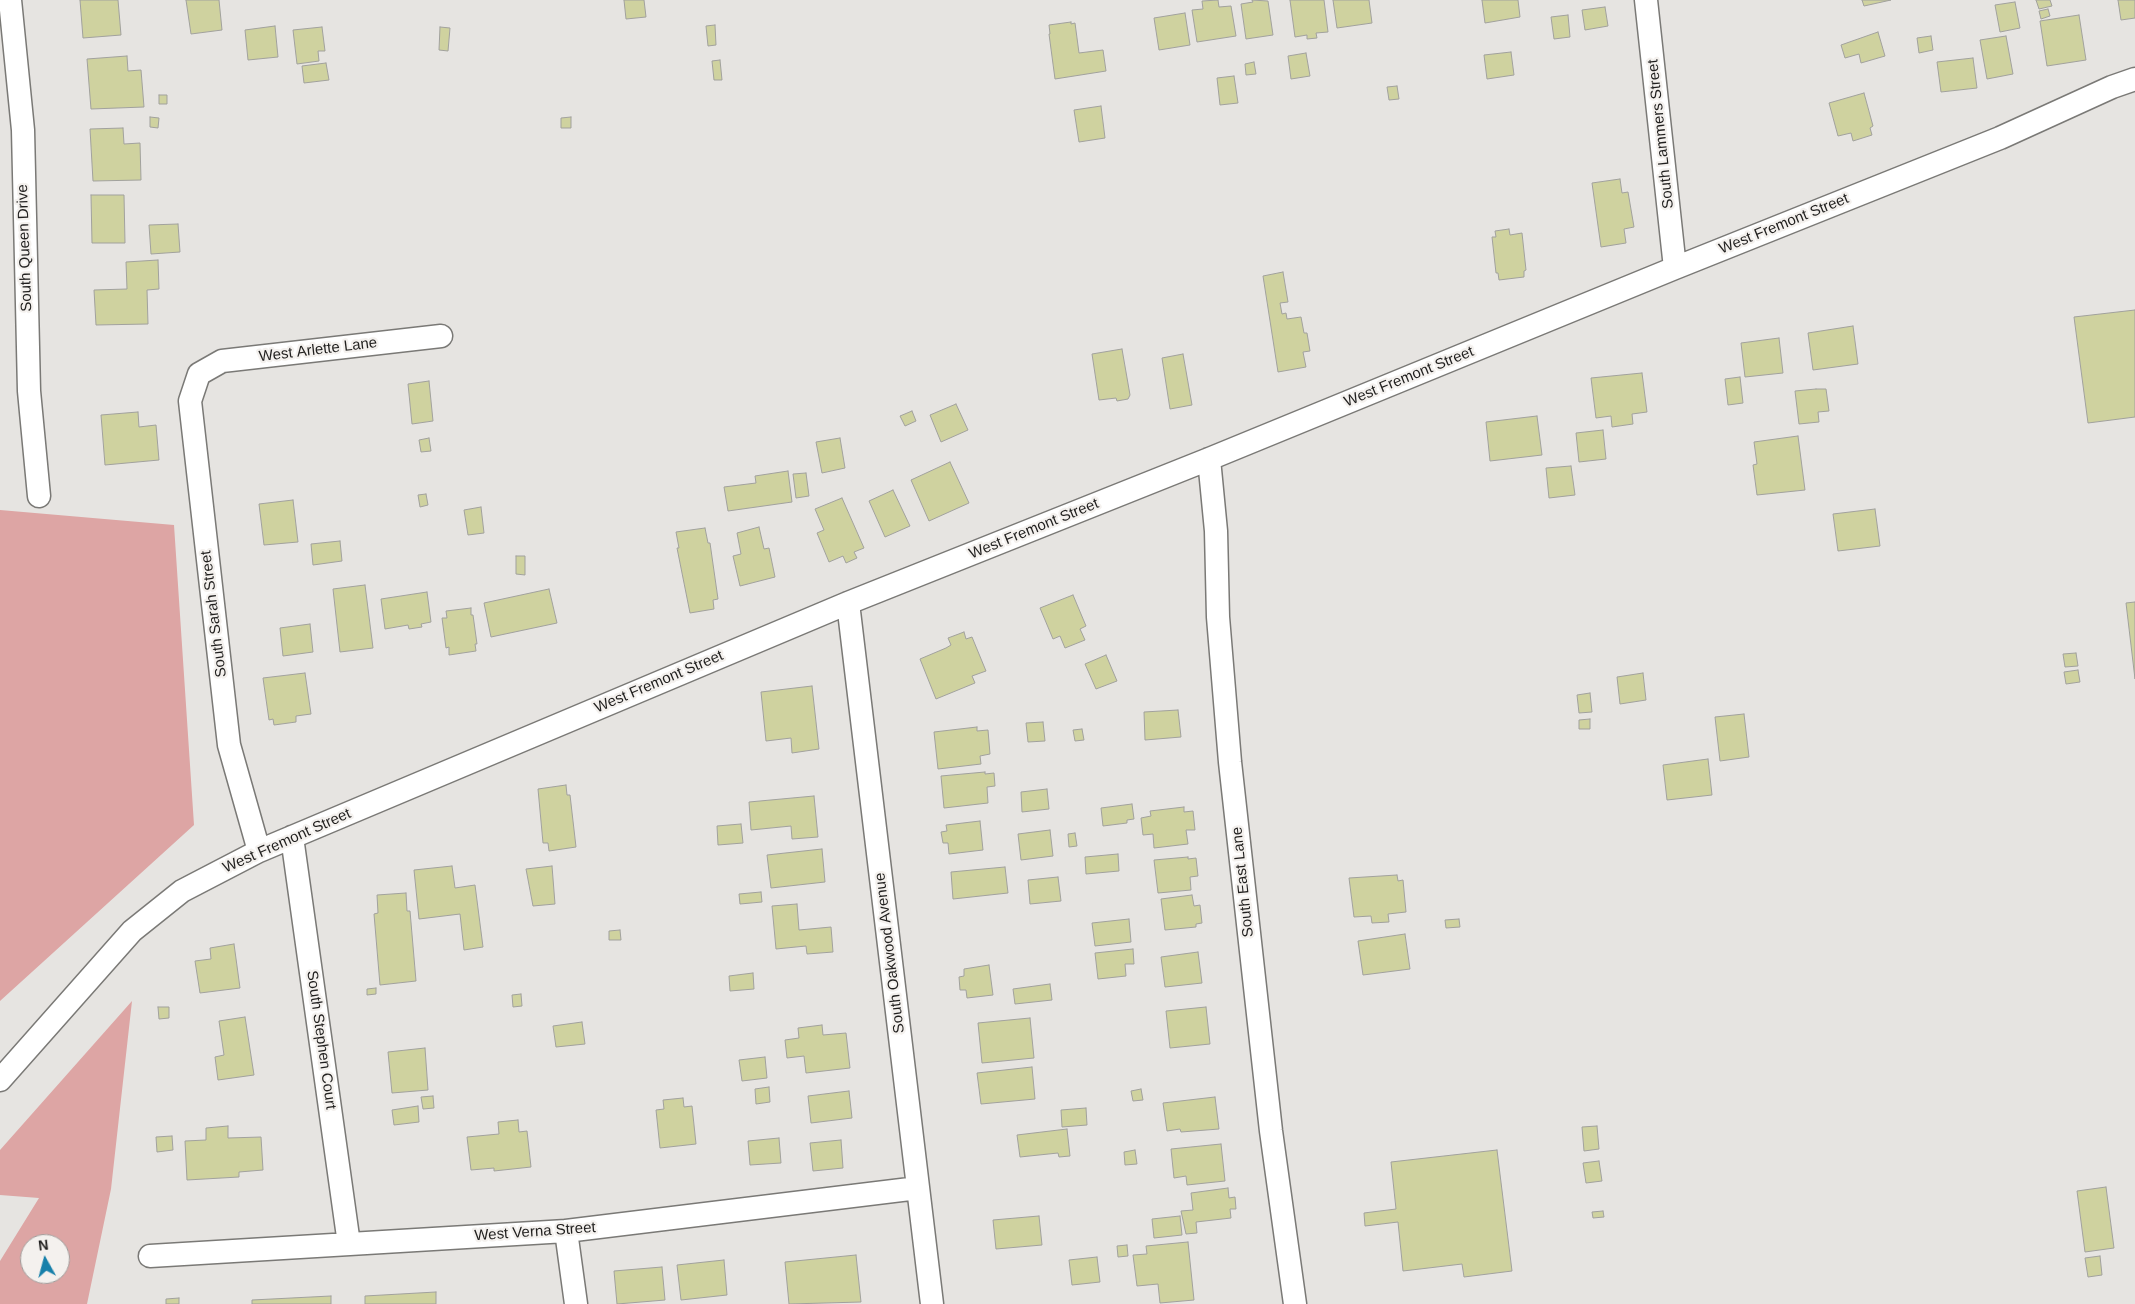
<!DOCTYPE html>
<html>
<head>
<meta charset="utf-8">
<style>
  body { margin:0 }
  #map { position:relative; width:2135px; height:1304px; overflow:hidden; background:#e6e4e1; font-family:Arial,sans-serif }
  canvas { display:block }
  .north { position:absolute; left:20px; top:1234px; width:50px; height:50px; box-sizing:border-box; background:#f4f1ee; border:1px solid #9f9d9b; border-radius:50%; rotate:353deg; font-size:14px; font-weight:700; line-height:20px; text-align:center; color:#201f1e }
  .north::after { content:''; display:block; margin:auto; width:18px; height:22px; background:#1780aa; clip-path:polygon(50% 0,100% 100%,50% 72%,0 100%) }
</style>
</head>
<body>
<div id="map">
<canvas width="2135" height="1304"></canvas>
<div class="north">N</div>
</div>
<script>
const c = document.querySelector('canvas').getContext('2d');
c.lineJoin = 'round';
function fill(path, color) {
  c.fillStyle = color;
  c.fill(path, 'evenodd');
}
function poly(rows) {
  const path = new Path2D();
  for (const r of rows) {
    path.moveTo(r[0], r[1]);
    for (let i = 2; i < r.length; i += 2) path.lineTo(r[i], r[i + 1]);
  }
  return path;
}
function stroke(path, color, width, dash) {
  c.strokeStyle = color;
  c.lineWidth = width;
  c.lineCap = dash ? 'butt' : 'round';
  c.setLineDash(dash || []);
  c.stroke(path);
}
function drawText(font, color, halo, rows, align = 'center') {
  c.font = font + ' Arial,sans-serif';
  c.lineWidth = 4.5;
  c.setLineDash([]);
  c.textBaseline = 'middle';
  c.strokeStyle = halo;
  c.fillStyle = color;
  for (const [text, x, y, turn = 0] of rows) {
    c.save();
    c.translate(x, y);
    c.rotate((+turn || 0) * Math.PI / 180);
    c.textAlign = isNaN(turn) ? turn : align;
    if (halo) c.strokeText(text, 0, 0);
    c.fillText(text, 0, 0);
    c.restore();
  }
}
const forest = poly([
  [0,510,174,525,194,825,0,1001],
  [132,1001,111,1189,87,1304,0,1304,0,1261,39,1198,0,1195,0,1150],
  [30,1244,60,1244,60,1274,30,1274]
]);
const building = poly([
  [80,0,118,0,121,35,83,38,80,0],
  [186,0,219,0,222,30,191,34,186,0],
  [624,0,644,0,646,17,626,19,624,0],
  [1218,0,1219,7,1231,6,1236,36,1197,42,1192,10,1203,9,1202,1,1218,0],
  [1252,0,1268,1,1273,35,1246,39,1241,4,1253,2,1252,0],
  [1290,0,1324,0,1328,32,1316,33,1317,38,1307,39,1307,35,1295,37,1290,0],
  [1333,0,1369,0,1372,23,1337,28,1333,0],
  [1482,0,1518,0,1520,17,1485,23,1482,0],
  [1862,0,1891,0,1864,6,1862,0],
  [2036,0,2050,0,2052,6,2039,9,2036,0],
  [2118,0,2135,0,2135,18,2121,20,2118,0],
  [2015,2,2020,28,2000,32,1995,5,2015,2],
  [1605,7,1608,26,1585,30,1582,10,1605,7],
  [2048,9,2050,16,2041,19,2039,11,2048,9],
  [1185,13,1190,45,1159,50,1154,18,1185,13],
  [1568,15,1570,37,1554,39,1551,17,1568,15],
  [2079,15,2086,60,2047,66,2040,21,2079,15],
  [1071,22,1071,24,1075,23,1079,53,1103,50,1106,71,1055,79,1049,34,1050,34,1049,25,1071,22],
  [715,25,716,45,708,46,706,26,715,25],
  [275,26,278,57,248,60,245,30,275,26],
  [322,27,325,51,318,51,319,61,297,64,293,30,322,27],
  [440,27,450,28,448,51,439,50,440,27],
  [1878,32,1885,56,1861,63,1859,54,1845,58,1841,45,1878,32],
  [1931,36,1933,50,1919,53,1917,38,1931,36],
  [2006,36,2013,74,1987,79,1980,40,2006,36],
  [1511,52,1514,75,1487,79,1484,55,1511,52],
  [1306,53,1310,76,1291,79,1288,56,1306,53],
  [127,56,128,71,141,70,144,107,91,109,87,59,127,56],
  [1973,58,1977,88,1941,92,1937,62,1973,58],
  [720,60,722,80,714,80,712,61,720,60],
  [1254,62,1256,74,1246,75,1245,64,1254,62],
  [326,63,329,80,304,83,302,66,326,63],
  [1234,76,1238,103,1220,105,1217,78,1234,76],
  [1397,86,1399,99,1389,100,1387,87,1397,86],
  [1864,93,1873,126,1870,128,1872,135,1853,141,1851,133,1838,136,1829,103,1864,93],
  [159,95,167,95,167,104,159,104,159,95],
  [1101,106,1105,138,1079,142,1074,110,1101,106],
  [150,117,159,118,158,128,150,127,150,117],
  [571,117,571,128,561,128,561,118,571,117],
  [123,128,124,144,140,143,141,180,93,181,90,129,123,128],
  [1620,179,1622,193,1628,192,1634,227,1624,229,1626,243,1601,247,1592,183,1620,179],
  [91,195,124,195,125,243,92,243,91,195],
  [178,224,180,252,151,254,149,225,178,224],
  [1509,229,1510,235,1522,233,1526,270,1524,271,1524,277,1499,280,1498,273,1496,273,1492,237,1496,237,1495,231,1509,229],
  [158,260,159,289,147,290,148,324,96,325,94,290,127,289,126,262,158,260],
  [1283,272,1288,302,1280,303,1282,314,1286,313,1287,319,1301,317,1304,333,1307,333,1310,351,1303,352,1306,367,1278,372,1263,276,1283,272],
  [2135,310,2135,417,2088,423,2074,317,2135,310],
  [1853,326,1858,364,1813,370,1808,333,1853,326],
  [1779,338,1783,373,1745,377,1741,343,1779,338],
  [1122,349,1130,395,1128,399,1117,401,1116,398,1099,400,1092,354,1122,349],
  [1183,354,1192,405,1170,409,1162,358,1183,354],
  [1642,373,1647,412,1632,414,1633,424,1612,427,1611,416,1596,418,1591,378,1642,373],
  [1740,377,1743,403,1728,405,1725,379,1740,377],
  [429,381,433,421,412,424,408,384,429,381],
  [1816,389,1826,389,1829,411,1818,412,1819,422,1799,424,1795,391,1816,389],
  [956,404,968,430,941,442,930,415,956,404],
  [912,411,916,421,905,426,900,416,912,411],
  [138,412,139,427,156,425,159,460,105,465,101,415,138,412],
  [1537,416,1542,455,1490,461,1486,422,1537,416],
  [1603,430,1606,459,1579,462,1576,433,1603,430],
  [1798,436,1805,490,1757,495,1753,465,1757,464,1754,442,1798,436],
  [429,438,431,451,421,452,419,440,429,438],
  [840,438,845,468,822,473,816,442,840,438],
  [950,462,969,503,929,521,911,480,950,462],
  [1571,466,1575,495,1549,498,1546,468,1571,466],
  [788,471,792,502,728,511,724,487,756,483,755,476,788,471],
  [806,473,809,496,796,498,793,474,806,473],
  [893,490,910,526,885,537,869,501,893,490],
  [426,494,428,505,420,507,418,495,426,494],
  [842,498,864,548,854,552,857,558,846,563,843,556,829,562,817,533,824,530,815,509,842,498],
  [293,500,298,542,264,545,259,504,293,500],
  [481,507,484,533,468,535,464,510,481,507],
  [1875,509,1880,546,1838,551,1833,514,1875,509],
  [759,527,764,549,769,548,775,577,740,586,733,556,741,554,737,533,759,527],
  [705,528,708,543,710,543,718,599,713,600,714,609,690,613,677,548,679,548,676,532,705,528],
  [340,541,342,561,313,565,311,544,340,541],
  [516,556,525,556,525,575,516,574,516,556],
  [365,585,373,648,340,652,333,589,365,585],
  [549,589,557,623,491,637,484,603,549,589],
  [427,592,431,622,421,624,422,627,409,629,408,625,385,629,381,599,427,592],
  [1073,595,1086,626,1080,629,1085,640,1065,648,1060,636,1053,639,1040,608,1073,595],
  [2135,602,2135,679,2126,603,2135,602],
  [471,608,471,615,473,615,477,644,475,644,476,651,449,655,449,647,446,648,442,618,447,618,446,611,471,608],
  [310,624,313,652,283,656,280,628,310,624],
  [964,632,966,639,972,637,986,671,972,676,975,683,936,699,920,659,946,648,951,645,948,638,964,632],
  [2076,653,2078,666,2065,667,2063,654,2076,653],
  [1106,655,1117,681,1096,689,1085,664,1106,655],
  [2078,670,2080,682,2066,684,2064,672,2078,670],
  [305,673,311,714,296,716,296,722,274,725,273,719,269,720,263,678,305,673],
  [1643,673,1646,700,1620,704,1617,677,1643,673],
  [812,686,819,749,792,753,791,738,766,741,761,692,812,686],
  [1590,693,1592,712,1579,713,1577,695,1590,693],
  [1178,710,1181,737,1145,740,1144,712,1178,710],
  [1744,714,1749,757,1720,761,1715,717,1744,714],
  [1590,719,1590,729,1579,729,1579,720,1590,719],
  [1043,722,1045,741,1028,742,1026,723,1043,722],
  [977,727,977,731,988,730,990,754,980,756,981,764,938,769,934,732,977,727],
  [1082,729,1084,740,1075,741,1073,730,1082,729],
  [1708,759,1712,795,1667,800,1663,765,1708,759],
  [985,772,985,774,994,773,995,786,987,787,988,803,944,808,941,776,985,772],
  [566,785,567,795,570,795,576,847,549,851,548,843,543,843,538,789,566,785],
  [1047,789,1049,809,1022,812,1021,792,1047,789],
  [814,796,818,837,792,839,791,826,751,830,749,802,814,796],
  [1132,804,1134,819,1127,820,1127,823,1103,826,1101,808,1132,804],
  [1184,807,1184,812,1193,811,1195,830,1186,830,1188,844,1154,848,1153,834,1143,835,1141,818,1151,816,1150,811,1184,807],
  [980,821,983,850,949,854,948,843,943,843,941,832,947,831,946,825,980,821],
  [741,824,743,843,718,845,717,826,741,824],
  [1050,830,1053,856,1021,860,1018,834,1050,830],
  [1075,833,1077,846,1069,847,1068,834,1075,833],
  [822,849,825,882,771,888,767,855,822,849],
  [1118,854,1119,871,1086,874,1085,857,1118,854],
  [1188,857,1188,859,1196,858,1198,876,1190,877,1191,890,1158,893,1154,860,1188,857],
  [452,866,455,888,475,885,483,947,464,950,460,914,419,919,414,870,452,866],
  [552,866,555,904,533,906,526,869,552,866],
  [1005,867,1008,893,953,899,951,872,1005,867],
  [1397,875,1398,881,1403,880,1406,912,1388,914,1389,922,1372,923,1371,916,1354,917,1349,878,1397,875],
  [1058,877,1061,901,1030,904,1028,880,1058,877],
  [761,892,762,902,740,904,739,894,761,892],
  [406,893,407,911,410,911,416,981,380,985,374,914,378,913,377,895,406,893],
  [1192,895,1194,906,1200,905,1202,923,1196,924,1196,927,1165,930,1161,899,1192,895],
  [797,904,799,930,831,927,833,952,807,954,806,946,776,949,772,906,797,904],
  [1129,919,1131,942,1095,946,1092,923,1129,919],
  [1459,919,1460,927,1446,928,1445,920,1459,919],
  [620,930,621,940,609,940,609,931,620,930],
  [1405,934,1410,969,1363,975,1358,941,1405,934],
  [234,944,240,988,200,993,195,961,211,959,210,948,234,944],
  [1133,949,1134,964,1125,964,1126,976,1098,979,1095,953,1133,949],
  [1198,952,1202,983,1165,987,1161,957,1198,952],
  [989,965,993,995,967,998,966,990,960,990,959,977,964,976,964,969,989,965],
  [753,973,754,989,730,991,729,976,753,973],
  [1050,984,1052,1000,1015,1004,1013,989,1050,984],
  [376,988,376,994,367,995,367,989,376,988],
  [521,994,522,1006,513,1007,512,995,521,994],
  [158,1007,169,1007,169,1018,159,1019,158,1007],
  [1206,1007,1210,1044,1170,1048,1166,1011,1206,1007],
  [245,1017,254,1075,218,1080,215,1057,224,1055,219,1021,245,1017],
  [1030,1018,1034,1058,982,1063,978,1023,1030,1018],
  [582,1022,585,1044,556,1047,553,1026,582,1022],
  [822,1025,823,1035,846,1033,850,1068,806,1073,804,1056,787,1058,785,1040,799,1038,798,1028,822,1025],
  [425,1048,428,1090,392,1093,388,1052,425,1048],
  [765,1057,767,1078,742,1081,739,1060,765,1057],
  [1032,1067,1035,1099,981,1104,977,1073,1032,1067],
  [769,1087,770,1102,756,1104,755,1089,769,1087],
  [1141,1089,1143,1100,1133,1101,1131,1091,1141,1089],
  [849,1091,852,1118,811,1123,808,1096,849,1091],
  [433,1096,434,1108,423,1109,421,1097,433,1096],
  [1215,1097,1219,1129,1181,1132,1180,1129,1167,1131,1163,1103,1215,1097],
  [683,1098,684,1107,692,1106,696,1144,660,1148,656,1110,664,1109,663,1100,683,1098],
  [418,1106,419,1122,394,1125,392,1110,418,1106],
  [1086,1108,1087,1125,1062,1127,1061,1110,1086,1108],
  [518,1120,519,1132,527,1131,531,1167,494,1171,494,1168,471,1170,467,1137,499,1134,498,1122,518,1120],
  [228,1126,228,1138,261,1137,263,1170,239,1172,239,1177,187,1180,185,1141,206,1140,206,1128,228,1126],
  [1597,1126,1599,1149,1584,1151,1582,1127,1597,1126],
  [1067,1129,1070,1156,1059,1157,1058,1153,1020,1157,1017,1135,1067,1129],
  [172,1136,173,1150,157,1152,156,1137,172,1136],
  [779,1138,781,1163,750,1165,748,1141,779,1138],
  [841,1140,843,1168,813,1171,810,1143,841,1140],
  [1221,1144,1225,1181,1187,1185,1186,1176,1174,1178,1171,1149,1221,1144],
  [1135,1150,1137,1164,1125,1165,1124,1152,1135,1150],
  [1497,1150,1512,1271,1464,1277,1462,1264,1403,1271,1398,1222,1365,1226,1364,1213,1396,1209,1391,1162,1497,1150],
  [1599,1161,1602,1181,1586,1183,1583,1163,1599,1161],
  [2106,1187,2114,1248,2085,1252,2077,1191,2106,1187],
  [1228,1188,1229,1198,1235,1197,1236,1209,1230,1209,1231,1218,1196,1222,1197,1233,1186,1234,1181,1211,1193,1210,1191,1193,1228,1188],
  [1603,1211,1604,1217,1593,1218,1592,1212,1603,1211],
  [1039,1216,1042,1245,996,1249,993,1220,1039,1216],
  [1180,1216,1182,1235,1154,1238,1152,1219,1180,1216],
  [1188,1242,1194,1300,1160,1303,1158,1284,1137,1286,1133,1255,1147,1254,1146,1246,1188,1242],
  [1127,1245,1128,1256,1118,1257,1117,1246,1127,1245],
  [856,1255,861,1302,789,1304,785,1262,856,1255],
  [2100,1256,2102,1275,2088,1277,2085,1258,2100,1256],
  [1097,1257,1100,1282,1072,1285,1069,1260,1097,1257],
  [724,1260,727,1295,681,1300,677,1265,724,1260],
  [662,1267,665,1300,617,1304,614,1271,662,1267],
  [436,1292,436,1304,365,1304,365,1296,436,1292],
  [331,1296,331,1304,252,1304,252,1300,331,1296],
  [179,1298,179,1304,166,1304,166,1299,179,1298]
]);
const minor = poly([
  [10,0,23,130,29,391,39,496],
  [1646,0,1675,268],
  [1209,459,1216,531,1218,617,1230,762,1271,1131,1295,1304],
  [848,603,932,1304],
  [292,837,349,1244],
  [259,851,229,745,190,401,199,374,222,361,441,336],
  [0,1080,132,931,182,891,259,851,848,603,1209,459,1675,268,2000,138,2112,87,2135,79],
  [566,1231,576,1304],
  [150,1256,566,1231,918,1188]
]);
const streetNames = [
  ["South Lammers Street",1661,134,-96],
  ["West Fremont Street",1784,224,-22],
  ["South Queen Drive",25,248,-92],
  ["West Arlette Lane",318,350,-7],
  ["West Fremont Street",1409,377,-22],
  ["West Fremont Street",1034,529,-22],
  ["South Sarah Street",214,614,-97],
  ["West Fremont Street",659,682,-23],
  ["West Fremont Street",287,841,-24],
  ["South East Lane",1243,882,-96],
  ["South Oakwood Avenue",890,953,-97],
  ["South Stephen Court",321,1040,82],
  ["West Verna Street",535,1232,-4]
];
fill(forest, '#dda5a4');
fill(building, '#cfd29f');
stroke(building, '#a1a19d', 1);
stroke(minor, '#7a7976', 25);
stroke(minor, '#fff', 22);
drawText('15px', '#201f1e', '#f4f1ee', streetNames);
</script>
</body>
</html>
